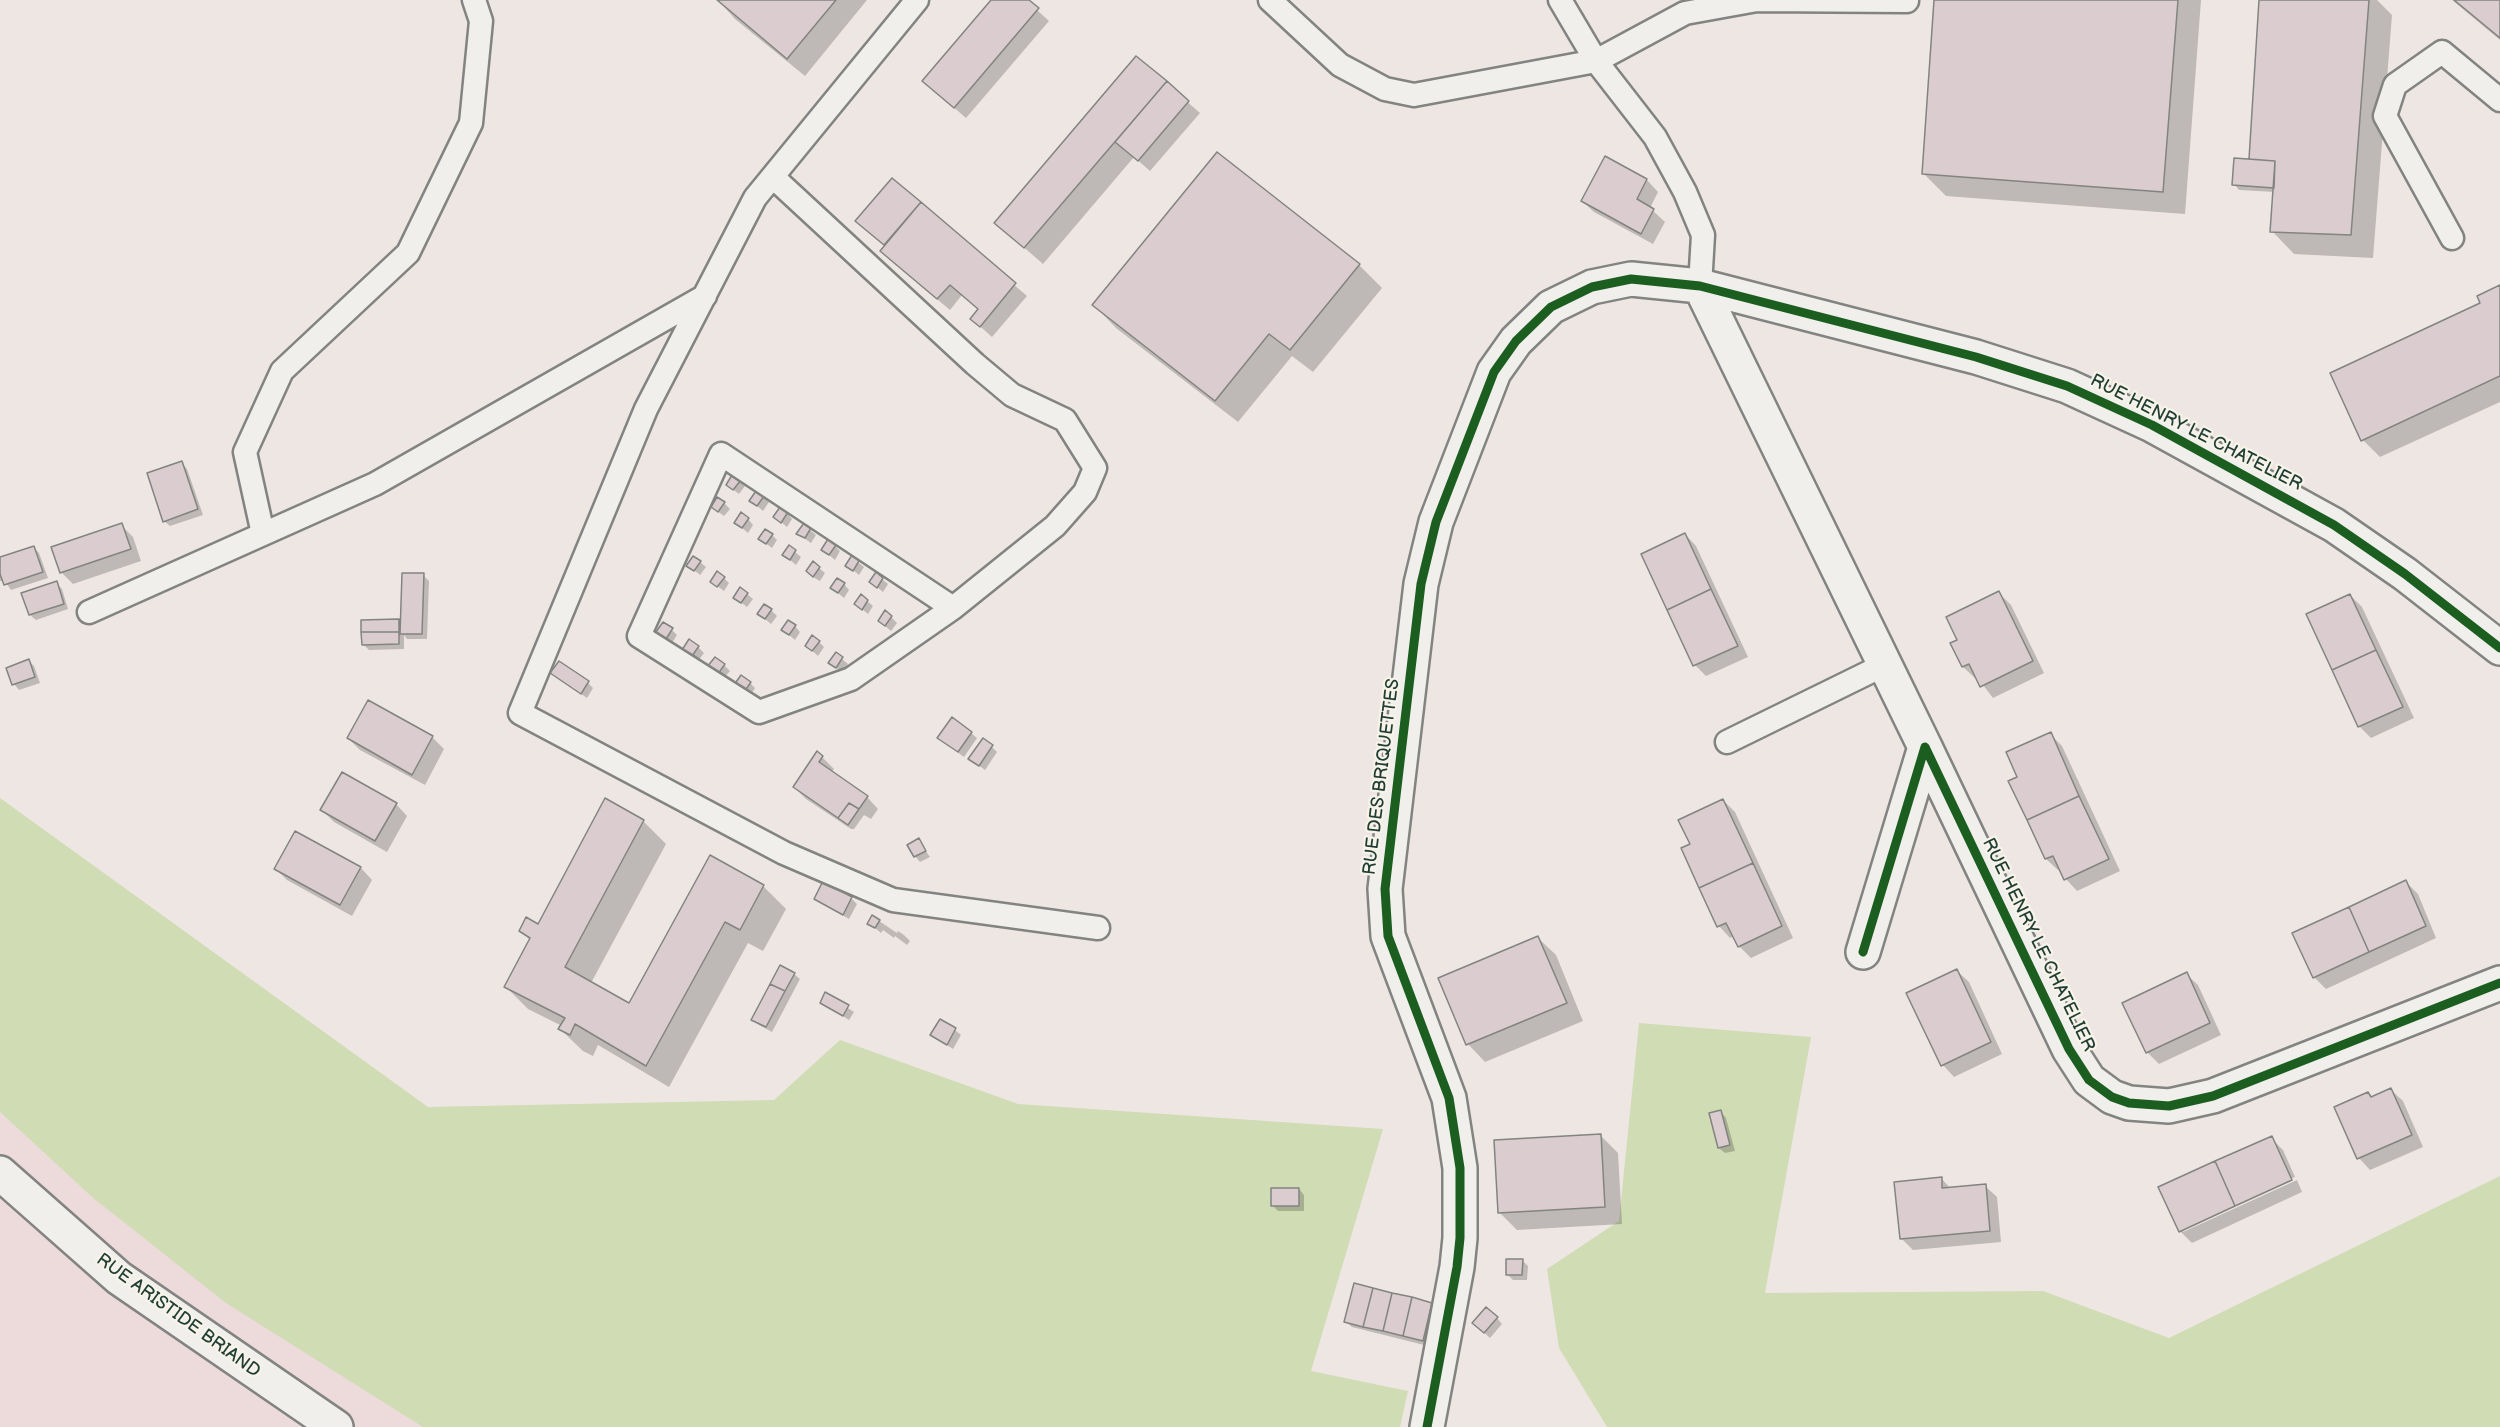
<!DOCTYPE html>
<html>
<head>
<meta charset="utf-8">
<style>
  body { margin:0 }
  canvas { display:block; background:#eee6e3 }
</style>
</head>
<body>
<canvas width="2500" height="1427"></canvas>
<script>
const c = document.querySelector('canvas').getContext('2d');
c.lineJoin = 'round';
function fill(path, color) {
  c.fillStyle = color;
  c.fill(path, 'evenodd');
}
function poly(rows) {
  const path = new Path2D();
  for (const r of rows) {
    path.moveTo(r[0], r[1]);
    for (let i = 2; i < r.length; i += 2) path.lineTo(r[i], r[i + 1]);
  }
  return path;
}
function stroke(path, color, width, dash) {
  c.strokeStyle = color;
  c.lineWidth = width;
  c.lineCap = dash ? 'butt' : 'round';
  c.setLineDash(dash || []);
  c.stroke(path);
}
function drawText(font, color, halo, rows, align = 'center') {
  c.font = font + ' "Balsamiq Sans",sans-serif';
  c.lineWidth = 4.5;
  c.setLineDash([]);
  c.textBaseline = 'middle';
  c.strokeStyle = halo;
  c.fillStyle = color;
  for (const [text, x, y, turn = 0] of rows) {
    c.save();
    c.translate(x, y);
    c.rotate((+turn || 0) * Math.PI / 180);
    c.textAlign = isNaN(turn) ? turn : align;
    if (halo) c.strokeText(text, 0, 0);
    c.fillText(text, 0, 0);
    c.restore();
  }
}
const built = poly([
  [0,1112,92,1197,448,1427,0,1427]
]);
const green = poly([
  [0,798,428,1107,774,1100,840,1040,1018,1104,1383,1129,1311,1371,1408,1391,1400,1427,423,1427,226,1303,92,1197,0,1112],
  [1639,1023,1811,1037,1765,1293,2043,1291,2169,1338,2500,1176,2500,1427,1607,1427,1559,1348,1547,1269,1619,1221]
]);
const shadow = poly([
  [718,0,867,0,805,76,735,19],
  [993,0,1026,0,1049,21,966,118,936,92],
  [1936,0,2201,0,2185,214,1946,196,1923,173],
  [2261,0,2377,0,2392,15,2373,258,2294,254,2272,231,2275,192,2239,190,2234,184,2253,161,2250,159],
  [2452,0,2500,0,2500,40],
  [1137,58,1200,113,1150,171,1134,157,1043,264,996,223],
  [1606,158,1647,180,1658,192,1650,208,1665,222,1653,244,1594,212,1582,201],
  [892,180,1027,296,992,337,972,319,979,310,962,295,950,310,893,262,885,246,857,221],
  [1359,265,1382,288,1313,372,1292,356,1238,422,1116,328,1094,305],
  [2500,287,2500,402,2380,457,2363,440,2481,303],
  [182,463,187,469,203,515,170,526,164,521],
  [740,481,745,486,739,494,727,485],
  [763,497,769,502,763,511,751,501],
  [724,503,730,509,724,516,712,507],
  [787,513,792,519,787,527,775,517],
  [748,519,753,525,748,533,736,523],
  [121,525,133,537,141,561,73,584,61,572],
  [804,525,816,535,811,543,798,534],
  [1685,534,1696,546,1748,657,1706,676,1695,665],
  [772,535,777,540,772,548,760,539],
  [835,546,840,551,835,560,823,550],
  [33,547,39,553,48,578,11,590,4,580,0,581,0,559],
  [789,547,801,557,796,565,784,555],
  [852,558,864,567,859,575,847,565],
  [700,562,706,567,700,575,688,565],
  [819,568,825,573,820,581,813,577],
  [423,575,429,581,427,639,407,639,404,635,404,649,369,650,363,644,398,621,402,625],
  [724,578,729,583,724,591,712,582],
  [882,579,888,584,883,592,871,582],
  [56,583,62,589,68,609,36,620,30,615],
  [844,584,849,590,844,598,832,588],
  [1999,593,2011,605,2044,673,1993,698,1977,677,1975,678,1963,667,1959,641],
  [747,594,753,599,747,607,735,598],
  [2350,595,2362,607,2414,718,2371,738,2359,726],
  [867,601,873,606,868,614,856,604],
  [771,610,777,616,771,624,759,614],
  [891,617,897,623,891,631,879,621],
  [795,626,800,632,795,640,783,630],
  [672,630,677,635,672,643,663,637],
  [819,642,824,647,818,656,807,646],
  [698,647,704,653,698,661,684,649],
  [836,654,848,664,842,672,830,663],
  [29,661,34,666,40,683,19,690,14,684],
  [724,665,730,671,724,678,715,672],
  [558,678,588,683,593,688,587,698],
  [750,683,755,688,750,696,741,690],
  [368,702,433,738,444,749,425,785,360,750,348,738],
  [971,733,977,738,964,757,945,743],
  [2050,734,2062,746,2120,871,2077,891,2066,879,2061,869,2058,870,2046,859,2010,782,2019,778],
  [992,747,997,752,985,770,970,759],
  [822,757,834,769,831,773,867,797,878,809,871,819,864,815,854,829,851,829,806,799,794,787],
  [1723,800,1735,812,1793,938,1751,958,1739,946,1734,936,1730,938,1719,926,1692,845],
  [396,804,407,816,387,852,334,822,322,810],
  [643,821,666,844,591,983,629,1005,763,886,786,909,763,951,748,943,669,1087,598,1045,593,1056,583,1051,560,1029,562,1026,528,1009,505,986,530,940,521,931,538,926],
  [295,833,361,868,372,880,352,916,287,880,276,869],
  [918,840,930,857,920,862,915,856],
  [2406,882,2418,894,2436,938,2326,989,2314,977],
  [851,898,857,904,849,919,816,899],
  [879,921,897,933,898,931,904,935,910,941,907,945,895,936,894,938,883,930,881,933,869,923],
  [1538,938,1556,955,1583,1021,1485,1062,1468,1044,1440,979],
  [1957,971,1969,982,2002,1054,1954,1077,1943,1065,1908,994],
  [794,974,800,979,772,1032,759,1025,753,1020],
  [2186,974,2198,985,2221,1035,2159,1064,2147,1052],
  [826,994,854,1012,849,1020,822,1003],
  [955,1030,961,1035,953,1049,932,1035],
  [2391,1090,2403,1101,2423,1147,2370,1170,2359,1158,2368,1093,2372,1098],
  [1721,1112,1726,1118,1735,1151,1725,1153,1719,1148],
  [1600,1135,1618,1153,1622,1224,1517,1230,1500,1213],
  [2271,1138,2283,1150,2295,1177,2183,1228,2183,1232,2297,1180,2302,1192,2192,1243,2180,1231],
  [1941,1178,1951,1189,1985,1186,1997,1197,2001,1242,1913,1250,1901,1238],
  [1299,1189,1304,1195,1304,1211,1278,1211,1273,1206],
  [1523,1261,1528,1266,1527,1280,1513,1280,1507,1274],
  [1431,1304,1437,1310,1428,1346,1352,1327,1346,1322],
  [1497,1318,1502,1324,1490,1338,1480,1329]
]);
const building = poly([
  [717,0,836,0,787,59,717,0],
  [991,0,1029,0,1039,8,954,108,922,81,991,0],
  [1934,0,2178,0,2163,192,1922,174,1934,0],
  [2259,0,2369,0,2351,235,2270,232,2275,161,2249,159,2259,0],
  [2454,0,2500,0,2500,38,2454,0],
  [1136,56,1167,81,1024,248,994,223,1136,56],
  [1167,81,1189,101,1138,161,1115,142,1167,81],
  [1217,152,1360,264,1290,350,1269,334,1215,401,1092,305,1217,152],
  [1605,156,1647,179,1637,199,1654,209,1641,234,1581,201,1605,156],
  [2234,158,2275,161,2274,188,2232,185,2234,158],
  [892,178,921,202,884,245,855,221,892,178],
  [921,202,1016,283,980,327,970,319,978,309,950,285,937,299,880,251,921,202],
  [2500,285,2500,376,2361,441,2330,373,2480,303,2477,296,2500,285],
  [182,461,198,509,163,522,147,473,182,461],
  [732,475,741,480,733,490,726,485,732,475],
  [756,491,764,496,757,506,749,501,756,491],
  [717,497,725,502,718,512,711,507,717,497],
  [780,507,788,512,781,523,773,517,780,507],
  [741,512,749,518,742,528,734,523,741,512],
  [122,523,131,549,60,573,51,547,122,523],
  [804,523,811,528,805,538,796,534,804,523],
  [765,529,773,534,766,544,758,539,765,529],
  [1685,533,1711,589,1667,610,1641,554,1685,533],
  [828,539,836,545,829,555,821,550,828,539],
  [789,545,796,550,790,560,782,555,789,545],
  [34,546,43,572,4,585,0,574,0,557,34,546],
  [852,555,859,561,853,571,845,566,852,555],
  [693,556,701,561,694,571,686,566,693,556],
  [813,561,820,567,813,577,806,571,813,561],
  [717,571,725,577,717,587,710,582,717,571],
  [876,572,883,578,877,588,869,582,876,572],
  [402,573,424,573,422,634,400,634,402,573],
  [837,578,845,583,838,593,830,588,837,578],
  [57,581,64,604,29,615,21,593,57,581],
  [740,587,748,593,741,603,733,598,740,587],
  [1711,589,1738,646,1693,666,1667,610,1711,589],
  [1999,591,2033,661,1980,687,1969,664,1962,667,1950,643,1957,640,1946,617,1999,591],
  [861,594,868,600,862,610,854,604,861,594],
  [2350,594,2376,650,2332,670,2306,614,2350,594],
  [764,604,772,609,765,619,757,614,764,604],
  [885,610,892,616,885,626,878,621,885,610],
  [399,619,399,632,361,632,361,620,399,619],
  [788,620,796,625,789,635,781,630,788,620],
  [663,622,673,628,666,639,656,632,663,622],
  [361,632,399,632,399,644,362,645,361,632],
  [812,635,820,641,812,651,805,646,812,635],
  [689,639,699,646,692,656,682,650,689,639],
  [2376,650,2403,707,2358,727,2332,670,2376,650],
  [836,652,843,657,836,668,828,663,836,652],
  [715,657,725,664,718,674,707,667,715,657],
  [29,659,35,677,12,685,6,668,29,659],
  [559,661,589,681,581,694,550,673,559,661],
  [741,675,751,682,744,692,734,685,741,675],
  [368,700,433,736,412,775,347,738,368,700],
  [952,717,972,732,958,752,937,738,952,717],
  [2051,732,2079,796,2027,820,2008,781,2017,777,2006,752,2051,732],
  [983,738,993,745,979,766,968,759,983,738],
  [817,751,823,756,819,762,868,796,859,809,849,803,838,818,793,787,817,751],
  [342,772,397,803,375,841,320,810,342,772],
  [2079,796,2109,859,2064,880,2053,856,2045,859,2027,820,2079,796],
  [605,798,644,820,565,967,629,1003,710,855,764,885,740,930,725,922,646,1066,575,1024,570,1035,558,1029,565,1018,504,987,530,938,519,931,526,917,538,924,605,798],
  [1723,799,1753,863,1699,888,1681,848,1690,844,1678,820,1723,799],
  [849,803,859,809,848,825,838,818,849,803],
  [295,831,361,867,340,905,274,869,295,831],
  [919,838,926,851,914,857,907,845,919,838],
  [1753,863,1782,926,1738,947,1726,923,1717,927,1699,888,1753,863],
  [2406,880,2426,926,2369,952,2349,907,2406,880],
  [823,881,852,897,843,915,814,899,823,881],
  [2349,907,2369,952,2313,978,2292,933,2349,907],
  [872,915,880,920,875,928,867,924,872,915],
  [1538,936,1567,1003,1466,1045,1438,978,1538,936],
  [780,965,795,973,785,991,770,984,780,965],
  [1957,969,1991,1042,1941,1066,1906,993,1957,969],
  [2187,972,2210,1023,2146,1053,2122,1003,2187,972],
  [770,984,785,991,766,1027,751,1020,770,984],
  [825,992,849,1005,843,1016,820,1003,825,992],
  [940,1019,956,1028,947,1045,930,1035,940,1019],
  [2391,1088,2412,1135,2357,1159,2334,1107,2368,1092,2371,1097,2391,1088],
  [1721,1110,1730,1145,1718,1148,1709,1113,1721,1110],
  [1601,1134,1605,1207,1498,1213,1494,1140,1601,1134],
  [2272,1136,2292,1180,2235,1206,2215,1161,2272,1136],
  [2215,1161,2235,1206,2179,1232,2158,1187,2215,1161],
  [1942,1177,1942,1188,1986,1184,1990,1231,1900,1239,1894,1182,1942,1177],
  [1271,1188,1299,1188,1299,1206,1271,1206,1271,1188],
  [1506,1259,1523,1259,1522,1275,1506,1275,1506,1259],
  [1354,1283,1373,1288,1363,1327,1344,1322,1354,1283],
  [1373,1288,1392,1293,1383,1331,1363,1327,1373,1288],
  [1392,1293,1412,1297,1403,1336,1383,1331,1392,1293],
  [1412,1297,1432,1303,1423,1341,1403,1336,1412,1297],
  [1486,1307,1498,1317,1484,1333,1472,1323,1486,1307]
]);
const service = poly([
  [917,0,755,198,646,409,520,713,784,853,893,900,1098,928],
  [1270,0,1340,65,1385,89,1414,95,1596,61,1655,137,1685,192,1703,235,1700,286],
  [1560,0,1596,61,1685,13,1757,0,1907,1],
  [773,177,975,364,1012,395,1065,420,1095,468,1085,492,1055,526,953,608,851,679,759,712,639,636,721,454,953,608],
  [2452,238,2385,116,2395,85,2442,52,2500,100],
  [263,534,245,452,282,371,408,253,471,123,481,21,474,0],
  [89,612,375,484,705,296],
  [1727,742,1884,665]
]);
const minor = poly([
  [1700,286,1925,747],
  [1863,952,1925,747,2069,1049,2089,1080,2112,1097,2129,1103,2169,1106,2213,1096,2500,983],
  [1427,1427,1457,1267,1460,1238,1460,1168,1449,1098,1388,936,1385,889,1421,584,1436,522,1494,372,1516,341,1551,307,1592,287,1631,279,1700,286,1976,357,2067,386,2152,425,2334,525,2405,574,2500,648]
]);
const secondary = poly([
  [0,1173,119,1278,336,1427]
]);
const cycleway = poly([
  [1863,952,1925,747,2069,1049,2089,1080,2112,1097,2129,1103,2169,1106,2213,1096,2500,983],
  [1427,1427,1457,1267,1460,1238,1460,1168,1449,1098,1388,936,1385,889,1421,584,1436,522,1494,372,1516,341,1551,307,1592,287,1631,279,1700,286,1976,357,2067,386,2152,425,2334,525,2405,574,2500,648]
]);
const streetNames = [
  ["RUE HENRY LE CHATELIER",2196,433,27],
  ["RUE DES BRIQUETTES",1382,777,-83],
  ["RUE HENRY LE CHATELIER",2038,945,64],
  ["RUE ARISTIDE BRIAND",178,1316,36]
];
fill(built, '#eddadb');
fill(green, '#d0dcb4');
fill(shadow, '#0003');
fill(building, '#dbcdcf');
stroke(building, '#828481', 1.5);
stroke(service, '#828481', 27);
stroke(minor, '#828481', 38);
stroke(secondary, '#828481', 38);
stroke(service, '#f1efec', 22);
stroke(minor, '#f1efec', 33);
stroke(secondary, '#f1efec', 33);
stroke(cycleway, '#1b5e20', 9);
drawText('18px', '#1f3d34', '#f7f3e8', streetNames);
</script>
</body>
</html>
